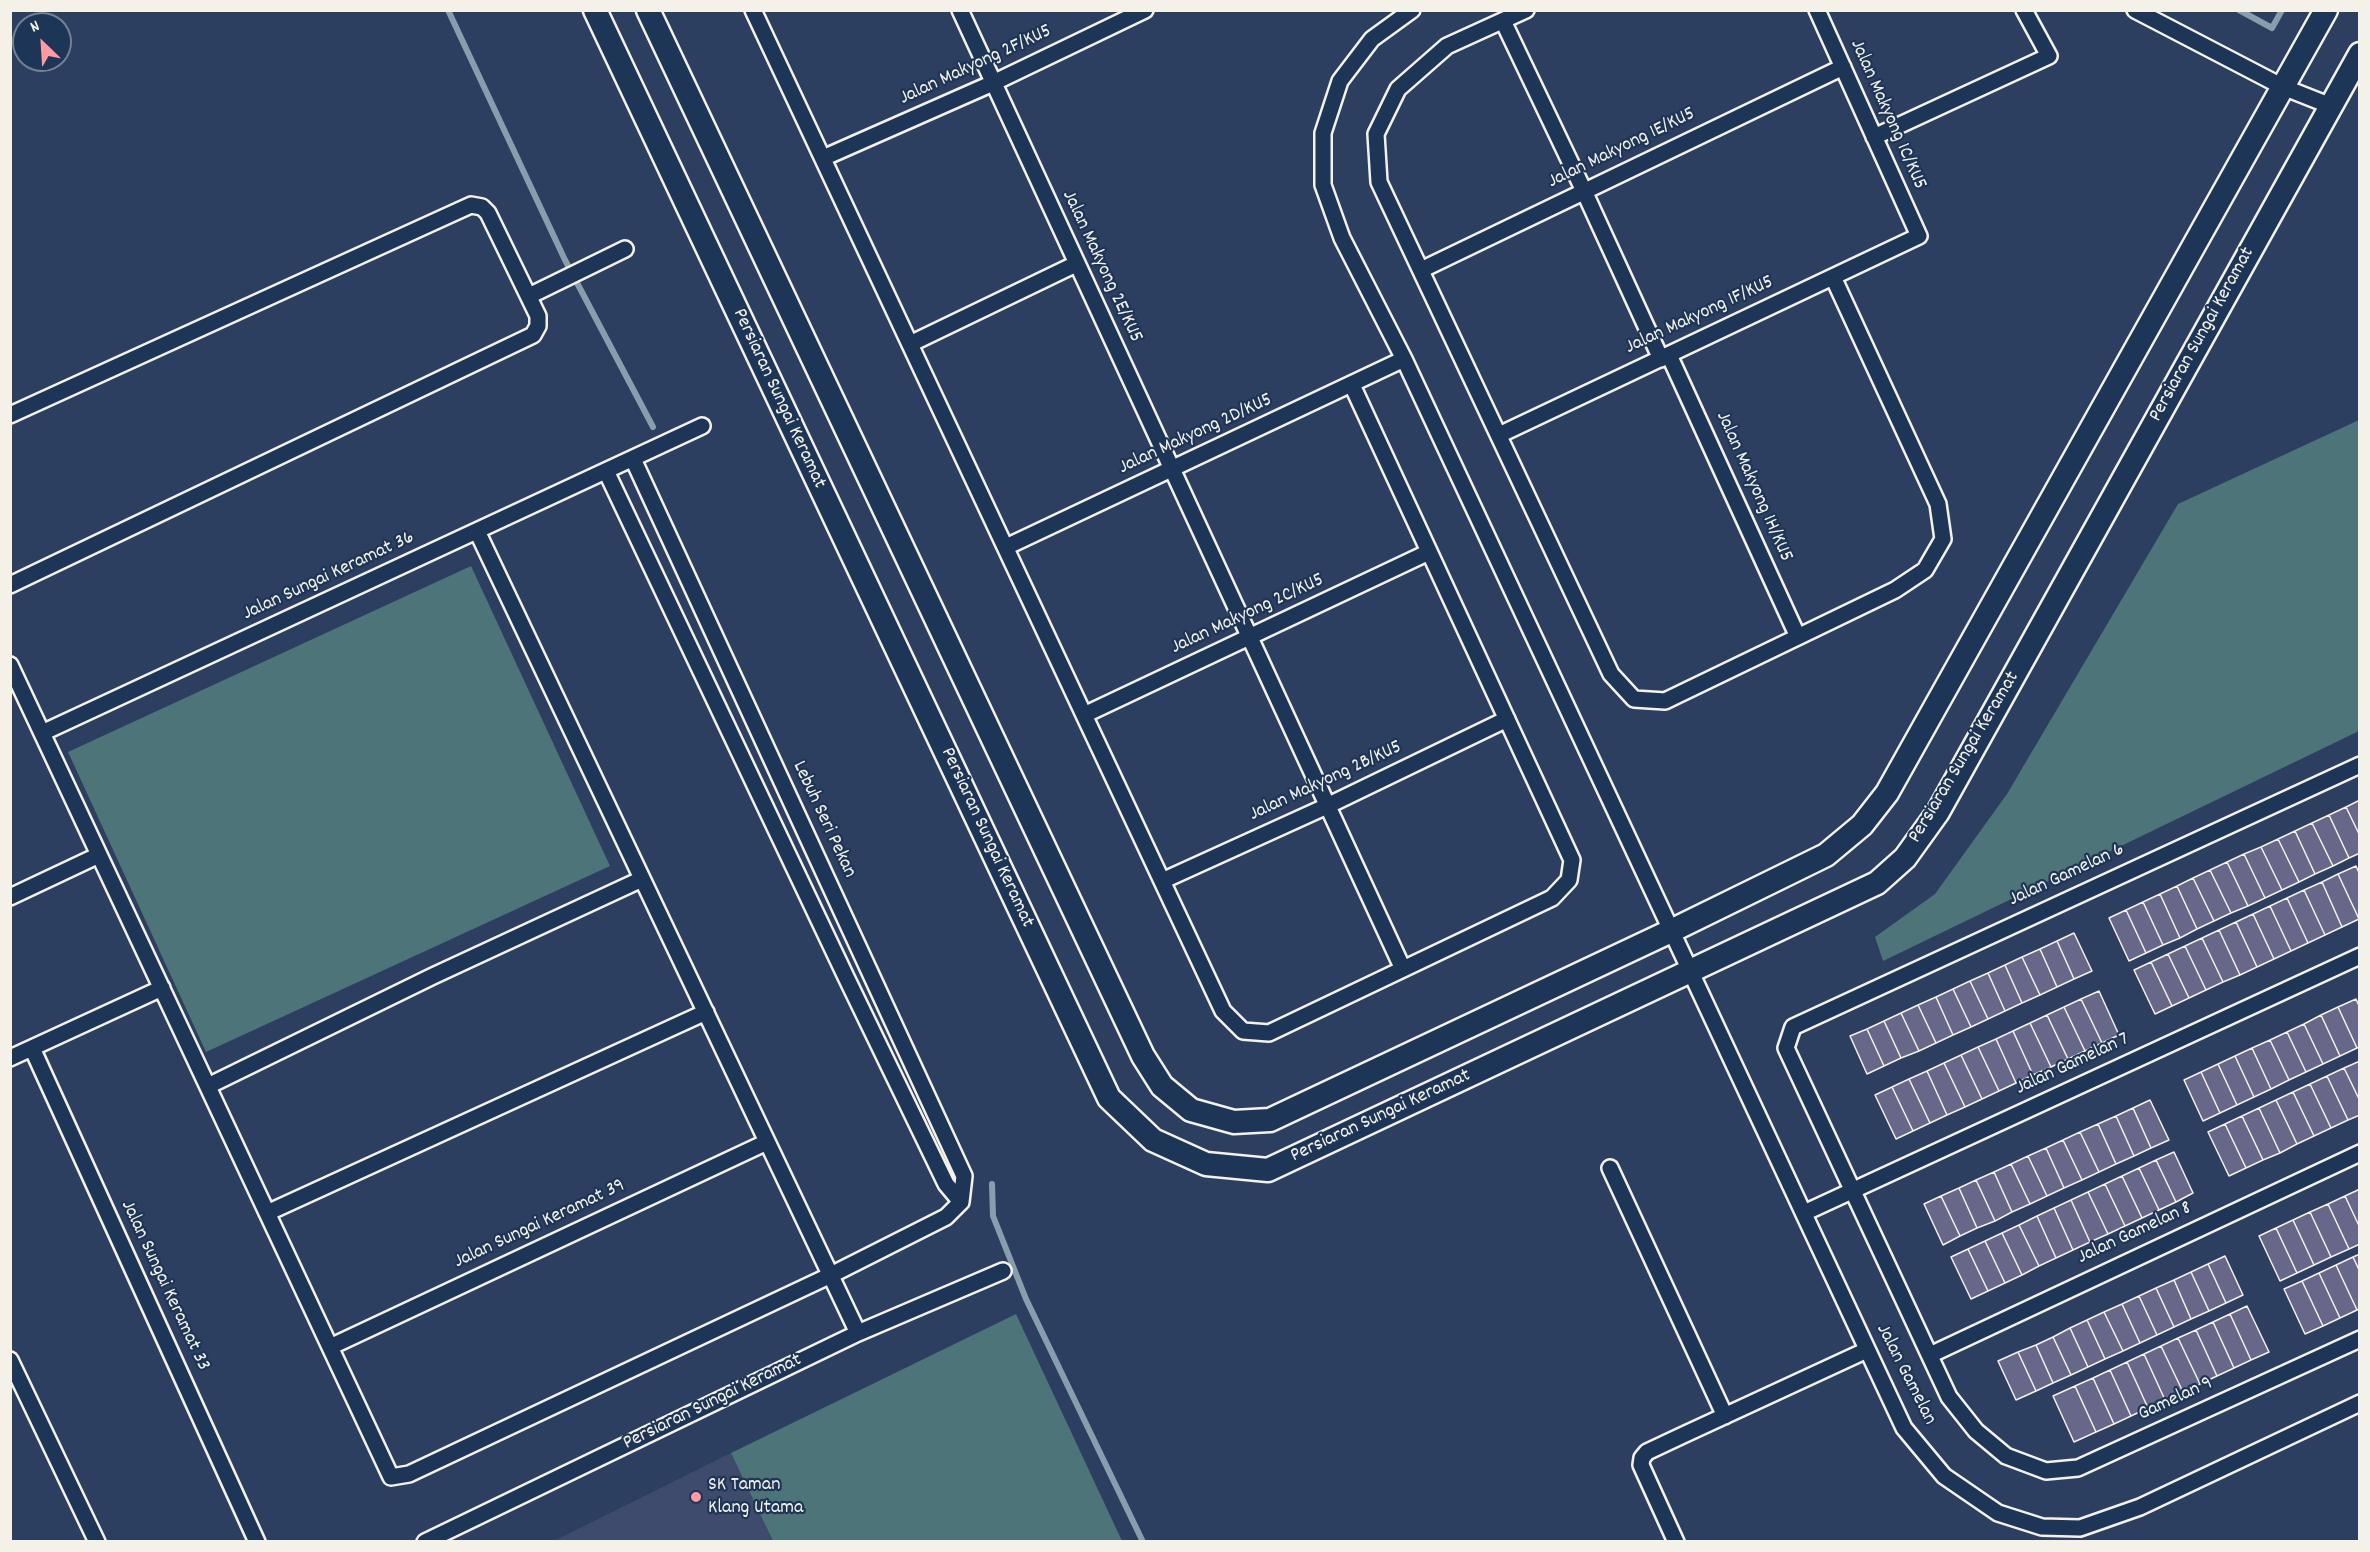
<!DOCTYPE html>
<html>
<head>
<meta charset="utf-8">
<style>
  body { margin:0 }
  #map { position:relative; width:2370px; height:1552px; overflow:hidden; background:#2c3f61; font-family:Dekko,sans-serif }
  canvas { display:block }
  .frame { position:absolute; inset:0; border:12px solid #f4f1e8; pointer-events:none }
  .north { position:absolute; left:12px; top:12px; width:60px; height:60px; box-sizing:border-box; background:#1d3557; border:2px solid #738091; border-radius:50%; rotate:335deg; font-size:16px; font-weight:700; line-height:24px; text-align:center; color:#f4f1e8 }
  .north::after { content:''; display:block; margin:auto; width:21px; height:27px; background:#ff9aa2; clip-path:polygon(50% 0,100% 100%,50% 72%,0 100%) }
</style>
</head>
<body>
<div id="map">
<canvas width="2370" height="1552"></canvas>
<div class="frame"></div>
<div class="north">N</div>
</div>
<script>
const c = document.querySelector('canvas').getContext('2d');
c.lineJoin = 'round';
function fill(path, color) {
  c.fillStyle = color;
  c.fill(path, 'evenodd');
}
function poly(rows) {
  const path = new Path2D();
  for (const r of rows) {
    path.moveTo(r[0], r[1]);
    for (let i = 2; i < r.length; i += 2) path.lineTo(r[i], r[i + 1]);
  }
  return path;
}
function stroke(path, color, width, dash) {
  c.strokeStyle = color;
  c.lineWidth = width;
  c.lineCap = dash ? 'butt' : 'round';
  c.setLineDash(dash || []);
  c.stroke(path);
}
function drawText(font, color, halo, rows, align = 'center') {
  c.font = font + ' Dekko,sans-serif';
  c.lineWidth = 4.5;
  c.setLineDash([]);
  c.textBaseline = 'middle';
  c.strokeStyle = halo;
  c.fillStyle = color;
  for (const [text, x, y, turn = 0] of rows) {
    c.save();
    c.translate(x, y);
    c.rotate((+turn || 0) * Math.PI / 180);
    c.textAlign = isNaN(turn) ? turn : align;
    if (halo) c.strokeText(text, 0, 0);
    c.fillText(text, 0, 0);
    c.restore();
  }
}
const built = poly([
  [731,1453,773,1541,552,1542]
]);
const green = poly([
  [2359,420,2359,731,1883,961,1875,937,1935,894,2007,794,2178,504],
  [471,566,610,866,206,1052,68,752],
  [1016,1314,1122,1541,773,1541,731,1453]
]);
const stream = poly([
  [448,10,565,260,653,427],
  [2239,10,2272,28,2282,10],
  [992,1184,993,1216,1026,1299,1143,1542]
]);
const building = poly([
  [2360,800,2360,836,2346,807,2360,800],
  [2346,807,2360,836,2360,853,2349,858,2329,815,2346,807],
  [2329,815,2349,858,2333,866,2312,823,2329,815],
  [2312,823,2333,866,2315,874,2295,831,2312,823],
  [2295,831,2315,874,2299,882,2278,839,2295,831],
  [2278,839,2299,882,2282,890,2261,847,2278,839],
  [2261,847,2282,890,2265,898,2244,854,2261,847],
  [2244,854,2265,898,2248,906,2227,862,2244,854],
  [2227,862,2248,906,2231,913,2210,870,2227,862],
  [2356,866,2360,875,2359,919,2338,874,2356,866],
  [2210,870,2231,913,2214,921,2193,878,2210,870],
  [2338,874,2359,919,2342,927,2322,882,2338,874],
  [2193,878,2214,921,2197,929,2177,886,2193,878],
  [2322,882,2342,927,2325,935,2304,890,2322,882],
  [2177,886,2197,929,2180,938,2160,894,2177,886],
  [2304,890,2325,935,2308,943,2287,898,2304,890],
  [2160,894,2180,938,2163,945,2143,902,2160,894],
  [2287,898,2308,943,2291,951,2270,906,2287,898],
  [2143,902,2163,945,2146,953,2126,910,2143,902],
  [2270,906,2291,951,2274,959,2253,914,2270,906],
  [2126,910,2146,953,2129,961,2109,918,2126,910],
  [2253,914,2274,959,2257,967,2236,922,2253,914],
  [2236,922,2257,967,2240,975,2219,930,2236,922],
  [2219,930,2240,975,2223,982,2202,938,2219,930],
  [2074,933,2092,971,2074,979,2057,941,2074,933],
  [2202,938,2223,982,2206,990,2185,946,2202,938],
  [2057,941,2074,979,2057,987,2040,949,2057,941],
  [2185,946,2206,990,2189,998,2168,954,2185,946],
  [2040,949,2057,987,2040,995,2022,957,2040,949],
  [2168,954,2189,998,2172,1006,2151,962,2168,954],
  [2022,957,2040,995,2022,1003,2005,965,2022,957],
  [2151,962,2172,1006,2155,1014,2134,970,2151,962],
  [2005,965,2022,1003,2005,1011,1988,973,2005,965],
  [1988,973,2005,1011,1988,1019,1970,981,1988,973],
  [1970,981,1988,1019,1971,1027,1953,989,1970,981],
  [1953,989,1971,1027,1953,1035,1936,997,1953,989],
  [2099,991,2119,1035,2102,1043,2081,999,2099,991],
  [1936,997,1953,1035,1936,1043,1918,1005,1936,997],
  [2081,999,2102,1043,2085,1051,2064,1007,2081,999],
  [2356,999,2360,1008,2360,1047,2357,1048,2338,1007,2356,999],
  [1918,1005,1936,1043,1919,1051,1901,1013,1918,1005],
  [2064,1007,2085,1051,2068,1059,2047,1015,2064,1007],
  [2338,1007,2357,1048,2340,1056,2321,1015,2338,1007],
  [1901,1013,1919,1051,1901,1058,1884,1021,1901,1013],
  [2047,1015,2068,1059,2051,1067,2030,1023,2047,1015],
  [2321,1015,2340,1056,2323,1064,2304,1024,2321,1015],
  [1884,1021,1901,1058,1884,1066,1867,1029,1884,1021],
  [2030,1023,2051,1067,2033,1075,2013,1031,2030,1023],
  [2304,1024,2323,1064,2306,1072,2287,1032,2304,1024],
  [1867,1029,1884,1066,1867,1074,1850,1036,1867,1029],
  [2013,1031,2033,1075,2016,1083,1996,1039,2013,1031],
  [2287,1032,2306,1072,2289,1080,2270,1040,2287,1032],
  [1996,1039,2016,1083,1999,1091,1978,1047,1996,1039],
  [2270,1040,2289,1080,2271,1089,2252,1048,2270,1040],
  [1978,1047,1999,1091,1982,1099,1961,1055,1978,1047],
  [2252,1048,2271,1089,2254,1097,2235,1056,2252,1048],
  [1961,1055,1982,1099,1965,1107,1944,1063,1961,1055],
  [2235,1056,2254,1097,2237,1105,2218,1064,2235,1056],
  [2360,1061,2360,1101,2344,1068,2360,1061],
  [1944,1063,1965,1107,1947,1115,1927,1071,1944,1063],
  [2218,1064,2237,1105,2220,1113,2201,1072,2218,1064],
  [2344,1068,2360,1101,2360,1115,2348,1120,2327,1076,2344,1068],
  [1927,1071,1947,1115,1930,1123,1909,1079,1927,1071],
  [2201,1072,2220,1113,2203,1121,2184,1080,2201,1072],
  [2327,1076,2348,1120,2331,1128,2310,1084,2327,1076],
  [1909,1079,1930,1123,1913,1131,1892,1087,1909,1079],
  [2310,1084,2331,1128,2314,1136,2293,1092,2310,1084],
  [1892,1087,1913,1131,1896,1139,1875,1095,1892,1087],
  [2293,1092,2314,1136,2297,1144,2276,1100,2293,1092],
  [2150,1100,2169,1140,2151,1148,2133,1108,2150,1100],
  [2276,1100,2297,1144,2280,1153,2259,1108,2276,1100],
  [2133,1108,2151,1148,2134,1156,2116,1116,2133,1108],
  [2259,1108,2280,1153,2263,1160,2242,1116,2259,1108],
  [2116,1116,2134,1156,2116,1164,2098,1124,2116,1116],
  [2242,1116,2263,1160,2246,1168,2225,1124,2242,1116],
  [2098,1124,2116,1164,2099,1172,2080,1132,2098,1124],
  [2225,1124,2246,1168,2229,1176,2208,1132,2225,1124],
  [2080,1132,2099,1172,2082,1180,2063,1140,2080,1132],
  [2063,1140,2082,1180,2064,1188,2046,1148,2063,1140],
  [2046,1148,2064,1188,2047,1196,2028,1156,2046,1148],
  [2174,1152,2193,1193,2176,1202,2156,1160,2174,1152],
  [2028,1156,2047,1196,2030,1204,2011,1164,2028,1156],
  [2156,1160,2176,1202,2159,1210,2139,1168,2156,1160],
  [2011,1164,2030,1204,2012,1212,1994,1172,2011,1164],
  [2139,1168,2159,1210,2142,1218,2122,1176,2139,1168],
  [1994,1172,2012,1212,1995,1221,1976,1180,1994,1172],
  [2122,1176,2142,1218,2125,1226,2105,1184,2122,1176],
  [1976,1180,1995,1221,1977,1228,1959,1188,1976,1180],
  [2105,1184,2125,1226,2108,1234,2088,1192,2105,1184],
  [1959,1188,1977,1228,1960,1236,1941,1196,1959,1188],
  [2360,1189,2360,1228,2345,1196,2360,1189],
  [2088,1192,2108,1234,2090,1242,2071,1200,2088,1192],
  [1941,1196,1960,1236,1943,1245,1924,1204,1941,1196],
  [2345,1196,2360,1228,2360,1244,2349,1249,2328,1204,2345,1196],
  [2071,1200,2090,1242,2073,1250,2054,1208,2071,1200],
  [2328,1204,2349,1249,2331,1257,2310,1212,2328,1204],
  [2054,1208,2073,1250,2056,1258,2037,1216,2054,1208],
  [2310,1212,2331,1257,2314,1265,2293,1220,2310,1212],
  [2037,1216,2056,1258,2039,1266,2019,1225,2037,1216],
  [2293,1220,2314,1265,2297,1273,2276,1228,2293,1220],
  [2019,1225,2039,1266,2022,1275,2002,1233,2019,1225],
  [2276,1228,2297,1273,2280,1281,2259,1236,2276,1228],
  [2002,1233,2022,1275,2005,1283,1985,1241,2002,1233],
  [1985,1241,2005,1283,1988,1291,1968,1249,1985,1241],
  [1968,1249,1988,1291,1971,1299,1951,1257,1968,1249],
  [2360,1254,2360,1272,2353,1257,2360,1254],
  [2225,1256,2243,1295,2226,1303,2208,1264,2225,1256],
  [2353,1257,2360,1272,2360,1309,2357,1310,2336,1265,2353,1257],
  [2208,1264,2226,1303,2209,1311,2191,1272,2208,1264],
  [2336,1265,2357,1310,2340,1318,2319,1273,2336,1265],
  [2191,1272,2209,1311,2191,1319,2174,1280,2191,1272],
  [2319,1273,2340,1318,2323,1326,2302,1281,2319,1273],
  [2174,1280,2191,1319,2174,1327,2156,1288,2174,1280],
  [2302,1281,2323,1326,2305,1334,2284,1289,2302,1281],
  [2156,1288,2174,1327,2157,1335,2139,1296,2156,1288],
  [2139,1296,2157,1335,2140,1343,2122,1304,2139,1296],
  [2122,1304,2140,1343,2123,1351,2104,1312,2122,1304],
  [2247,1306,2269,1352,2251,1360,2230,1314,2247,1306],
  [2104,1312,2123,1351,2105,1359,2087,1320,2104,1312],
  [2230,1314,2251,1360,2234,1368,2213,1322,2230,1314],
  [2087,1320,2105,1359,2088,1367,2070,1328,2087,1320],
  [2213,1322,2234,1368,2217,1376,2196,1330,2213,1322],
  [2070,1328,2088,1367,2071,1375,2053,1337,2070,1328],
  [2196,1330,2217,1376,2200,1384,2178,1338,2196,1330],
  [2053,1337,2071,1375,2053,1383,2036,1345,2053,1337],
  [2178,1338,2200,1384,2183,1392,2161,1346,2178,1338],
  [2036,1345,2053,1383,2036,1391,2018,1352,2036,1345],
  [2161,1346,2183,1392,2165,1400,2144,1354,2161,1346],
  [2018,1352,2036,1391,2016,1400,1998,1361,2018,1352],
  [2144,1354,2165,1400,2148,1408,2127,1362,2144,1354],
  [2127,1362,2148,1408,2131,1416,2110,1370,2127,1362],
  [2110,1370,2131,1416,2114,1424,2093,1378,2110,1370],
  [2093,1378,2114,1424,2096,1432,2075,1386,2093,1378],
  [2075,1386,2096,1432,2074,1442,2053,1396,2075,1386]
]);
const street = poly([
  [753,10,1223,1011,1243,1031,1269,1033,1552,898,1569,880,1572,860,1352,385],
  [960,10,1403,969],
  [1412,10,1372,39,1340,81,1323,133,1323,185,1342,238,1404,359,1904,1428,1944,1476,1998,1513,2042,1527,2080,1528,2140,1507,2360,1403],
  [1526,10,1447,46,1398,89,1376,134,1379,182,1611,674,1634,699,1665,701,1895,590,1925,570,1943,539,1938,504,1833,277],
  [2135,10,2283,87,2331,106],
  [1503,21,1584,191,1661,359],
  [1874,137,2049,56,2024,10],
  [823,158,993,83,1145,10],
  [1421,270,1843,67],
  [529,296,625,249],
  [910,344,1076,264],
  [1669,355,1798,637],
  [10,415,471,205,482,207,488,213,538,316,538,326,533,335,10,585],
  [1499,435,1919,236,1817,10],
  [633,459,964,1176,961,1202],
  [606,471,846,977,946,1184,961,1202],
  [477,531,858,1333],
  [1006,547,1404,359],
  [10,665,391,1477,409,1474,831,1275,946,1217,961,1202],
  [1084,715,1429,552],
  [42,733,702,426],
  [2360,765,1793,1027,1786,1048,1949,1397,1976,1431,2006,1456,2046,1471,2078,1468,2360,1339],
  [1162,881,1327,806,1507,719],
  [10,897,99,855],
  [32,1048,257,1542],
  [10,1058,162,988],
  [208,1086,433,976,642,879],
  [1610,1168,1725,1416],
  [267,1213,706,1012],
  [1804,1213,2360,956],
  [330,1347,767,1142],
  [1930,1355,2360,1153],
  [10,1360,97,1542],
  [425,1542,858,1333,1003,1271],
  [1676,1542,1641,1465,1642,1458,1647,1452,1681,1436,1867,1350]
]);
const secondary = poly([
  [595,10,1109,1098,1153,1140,1206,1164,1268,1170,1877,883,1905,858,1938,812,2360,54],
  [648,10,1143,1056,1162,1086,1191,1110,1234,1122,1270,1120,1673,930,1826,855,1862,825,1887,793,2326,10]
]);
const markers = [
  [696,1497,6,"#ff9aa2"]
];
const streetNames = [
  ["Jalan Makyong 2F/KU5",976,66,-25],
  ["Jalan Makyong 1C/KU5",1887,115,66],
  ["Jalan Makyong 1E/KU5",1622,149,-26],
  ["Jalan Makyong 2E/KU5",1101,267,65],
  ["Jalan Makyong 1F/KU5",1700,316,-25],
  ["Persiaran Sungai Keramat",2203,335,-61],
  ["Persiaran Sungai Keramat",778,399,65],
  ["Jalan Makyong 2D/KU5",1196,435,-25],
  ["Jalan Makyong 1H/KU5",1753,487,66],
  ["Jalan Sungai Keramat 36",329,577,-25],
  ["Jalan Makyong 2C/KU5",1248,615,-25],
  ["Persiaran Sungai Keramat",1965,758,-59],
  ["Jalan Makyong 2B/KU5",1326,782,-25],
  ["Lebuh Seri Pekan",823,820,65],
  ["Persiaran Sungai Keramat",986,838,65],
  ["Jalan Gamelan 6",2067,876,-25],
  ["Jalan Gamelan 7",2073,1065,-25],
  ["Persiaran Sungai Keramat",1381,1117,-25],
  ["Jalan Sungai Keramat 39",540,1225,-25],
  ["Jalan Gamelan 8",2135,1234,-25],
  ["Jalan Sungai Keramat 33",164,1286,65],
  ["Jalan Gamelan",1905,1375,63],
  ["Gamelan 9",2176,1400,-25],
  ["Persiaran Sungai Keramat",713,1403,-26]
];
const poiNames = [
  ["SK Taman",708,1486],
  ["Klang Utama",708,1509]
];
fill(built, '#3e4b6d');
fill(green, '#4d7478');
stroke(stream, '#879fad', 6);
fill(building, '#67678a');
stroke(building, '#f4f1e8', 1.5);
stroke(street, '#f4f1e8', 20);
stroke(secondary, '#f4f1e8', 27);
stroke(street, '#1d3557', 15);
stroke(secondary, '#1d3557', 22);
for (const [x, y, r, color] of markers) {
  const dot = new Path2D();
  dot.arc(x, y, r, 0, 2 * Math.PI);
  c.fillStyle = color;
  c.fill(dot);
  stroke(dot, '#1d3557', 2);
}
drawText('20px', '#f4f1e8', '#1d3557', streetNames);
drawText('20px', '#f4f1e8', '#1d3557', poiNames, 'left');
</script>
</body>
</html>
